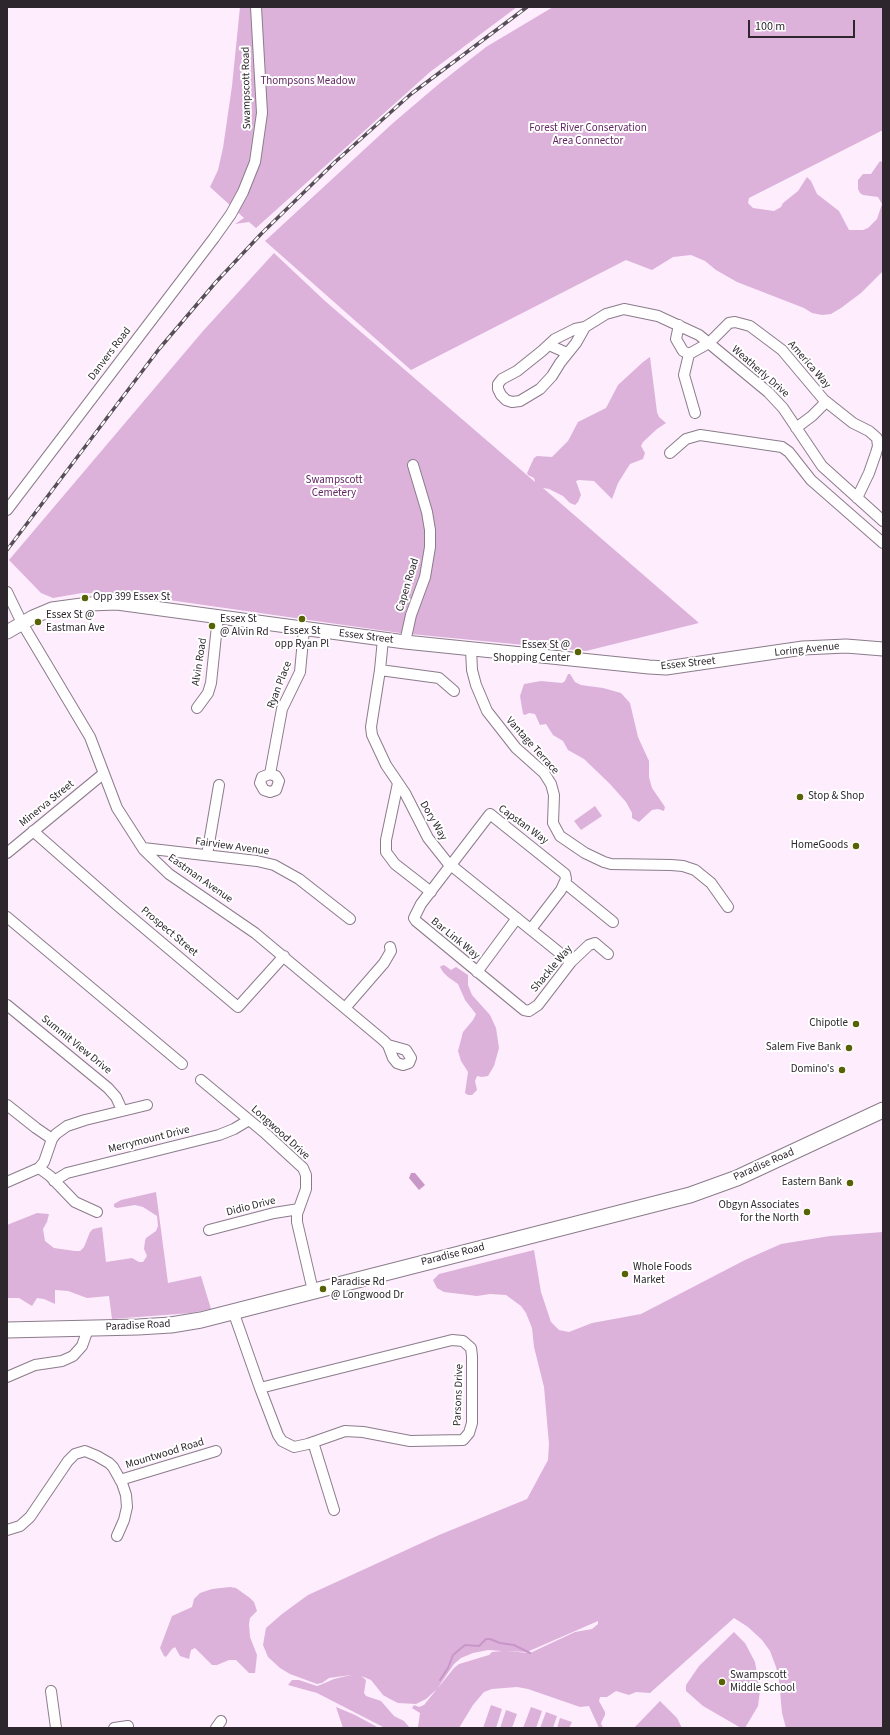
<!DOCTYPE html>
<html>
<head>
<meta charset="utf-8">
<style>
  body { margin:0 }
  #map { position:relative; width:890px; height:1735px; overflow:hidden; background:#feedfd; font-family:"Source Sans 3",sans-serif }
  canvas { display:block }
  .frame { position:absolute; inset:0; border:8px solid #2d272d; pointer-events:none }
  .scale { position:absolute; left:748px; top:20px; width:107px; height:18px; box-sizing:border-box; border:2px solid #2d272d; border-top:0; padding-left:5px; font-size:12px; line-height:14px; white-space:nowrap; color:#2d272d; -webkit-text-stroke:3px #fff; paint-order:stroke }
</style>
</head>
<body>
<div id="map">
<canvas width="890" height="1735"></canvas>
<div class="frame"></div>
<div class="scale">100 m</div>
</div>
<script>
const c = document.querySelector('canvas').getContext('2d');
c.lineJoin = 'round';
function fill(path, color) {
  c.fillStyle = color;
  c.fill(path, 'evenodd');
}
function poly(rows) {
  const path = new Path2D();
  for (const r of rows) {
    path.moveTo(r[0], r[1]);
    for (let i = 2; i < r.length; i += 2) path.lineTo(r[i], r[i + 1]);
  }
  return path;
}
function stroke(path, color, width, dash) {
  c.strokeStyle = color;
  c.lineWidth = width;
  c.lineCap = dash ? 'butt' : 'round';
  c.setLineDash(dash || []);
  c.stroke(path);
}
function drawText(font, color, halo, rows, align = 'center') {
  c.font = font + ' "Source Sans 3",sans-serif';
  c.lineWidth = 4;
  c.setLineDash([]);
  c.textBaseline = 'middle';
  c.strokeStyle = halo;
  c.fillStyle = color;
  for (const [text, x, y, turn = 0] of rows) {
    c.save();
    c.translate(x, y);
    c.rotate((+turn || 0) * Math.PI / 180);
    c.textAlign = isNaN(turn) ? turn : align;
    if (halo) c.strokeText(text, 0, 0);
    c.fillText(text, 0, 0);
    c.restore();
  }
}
const green = poly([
  [240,7,517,7,430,72,256,228,249,222,235,224,244,218,210,187,218,170,223,148,232,86],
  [553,7,883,7,883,130,749,198,748,203,753,208,774,211,781,207,783,203,798,191,807,177,811,181,817,194,839,211,849,230,863,230,868,228,877,219,882,204,878,197,863,195,860,193,858,189,858,180,863,174,871,174,880,161,882,162,883,271,861,293,841,308,831,314,822,315,812,313,804,308,737,282,716,270,705,261,691,255,673,257,652,270,626,260,411,370,265,241,393,123,440,83,486,47],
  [274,253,325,301,535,482,534,478,528,475,527,473,534,458,537,456,552,457,568,441,578,422,606,408,618,385,643,362,650,357,657,412,659,417,666,423,657,429,643,442,641,446,645,453,643,459,630,464,618,483,612,499,594,481,579,480,576,481,581,495,578,502,575,505,570,503,563,496,549,489,543,488,699,623,586,651,400,633,127,594,82,593,53,598,41,593,9,560,203,331],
  [568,674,570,674,575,682,581,685,603,688,621,693,630,703,638,737,649,761,649,777,652,788,665,807,664,811,658,809,652,810,639,822,632,818,632,813,626,802,610,784,584,759,568,750,563,741,553,735,546,724,540,725,535,714,529,713,525,715,523,714,520,696,524,684,541,681,562,683,565,681],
  [595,806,602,816,581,830,574,821],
  [444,965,451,970,456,967,468,975,468,985,472,995,490,1015,496,1028,499,1048,494,1066,488,1076,482,1077,477,1076,475,1081,477,1090,472,1095,468,1095,465,1093,468,1072,461,1061,458,1051,463,1032,473,1020,476,1014,465,1000,458,984,448,977,443,972,440,967,441,966],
  [156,1192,168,1283,201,1276,211,1309,191,1313,112,1319,109,1296,87,1298,68,1291,55,1290,55,1304,44,1299,37,1298,32,1306,19,1298,7,1298,7,1225,37,1213,49,1214,47,1222,43,1229,45,1241,54,1248,75,1251,80,1251,84,1247,90,1232,93,1229,102,1227,106,1262,132,1258,139,1262,143,1262,147,1256,144,1249,145,1241,146,1238,156,1231,158,1226,157,1216,143,1207,135,1205,117,1208,114,1207,114,1204,121,1200],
  [883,1232,883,1728,786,1728,782,1713,779,1680,776,1667,770,1651,762,1640,748,1627,734,1618,650,1693,636,1692,629,1695,616,1691,607,1697,600,1697,599,1701,605,1712,605,1715,601,1723,603,1728,599,1728,589,1706,580,1707,528,1689,517,1687,492,1689,484,1692,473,1705,459,1728,415,1728,418,1727,420,1713,412,1708,414,1705,419,1707,424,1705,454,1668,459,1664,489,1655,492,1652,502,1651,488,1650,473,1653,461,1658,454,1664,437,1689,426,1699,416,1704,398,1703,390,1699,383,1695,371,1680,361,1676,366,1680,364,1693,366,1696,381,1701,394,1716,404,1721,410,1728,385,1728,317,1693,288,1685,292,1680,299,1680,317,1686,320,1685,334,1679,351,1675,329,1678,322,1683,317,1684,290,1674,280,1668,268,1657,263,1645,266,1628,282,1614,308,1595,439,1535,527,1499,548,1460,549,1444,544,1387,534,1347,532,1328,526,1313,521,1306,506,1295,490,1294,477,1296,444,1292,437,1288,433,1280,439,1274,534,1250,541,1292,551,1322,559,1330,569,1332,592,1323,641,1314,745,1260,781,1244,830,1236],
  [598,1621,598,1624,592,1629,575,1632,530,1653,505,1651,527,1652],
  [230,1587,236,1588,250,1598,254,1602,257,1611,250,1618,249,1624,250,1637,257,1655,255,1673,249,1673,236,1660,229,1660,217,1665,212,1665,195,1648,191,1650,189,1659,180,1656,175,1647,172,1649,166,1657,164,1656,160,1648,172,1616,192,1607,194,1599,200,1593,212,1589],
  [734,1632,745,1643,755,1662,760,1691,758,1706,745,1728,741,1728,703,1706,686,1691,686,1685,699,1666],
  [660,1701,677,1718,682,1728,634,1728],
  [491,1705,502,1709,496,1728,483,1728],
  [336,1707,355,1715,379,1728,343,1728],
  [531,1707,542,1711,536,1728,523,1728],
  [506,1710,517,1714,512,1728,500,1728],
  [546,1712,557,1716,553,1728,540,1728],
  [560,1718,572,1722,569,1728,557,1728]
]);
const water = poly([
  [411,1173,415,1173,425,1185,419,1190,409,1178]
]);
const stream = poly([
  [440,1680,448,1668,453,1655,465,1645,479,1646,486,1639,490,1639,500,1643,514,1645,530,1653]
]);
const minor = poly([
  [679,325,676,339,683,351,689,354],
  [585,327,575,329,555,339,542,351,517,371,502,379,498,384,498,389,501,395,506,400,512,402,520,401,540,389,552,376,560,363,576,343,585,327,606,314,624,309,658,316,699,335,768,392,783,408,822,466,883,521],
  [549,345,567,353],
  [695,413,684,375,689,354,709,343,729,323,735,322,750,326,782,350,824,400,853,423,869,431,877,438,878,446,876,453,869,473,857,498],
  [796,428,812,416,826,402],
  [670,453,686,439,700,435,782,447,789,452,811,480,883,543],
  [7,510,214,238,231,214,243,192,255,162,262,113,256,7],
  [7,592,22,623,90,737,117,808,144,850,169,874,255,933,383,1040,388,1045,393,1058,397,1063,403,1065,409,1063,411,1058,406,1050,388,1045],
  [383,639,380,670,371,727,372,735,386,765,405,793,428,838,447,862,571,962],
  [405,642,411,615,425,577,430,547,430,530,427,512,413,465],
  [471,649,472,670,476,685,487,711,516,748,544,773,551,784,554,795,553,823,560,836,585,853,604,862,611,864,671,865,683,866,695,870,711,883,728,907],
  [380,670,439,678,454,691],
  [197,708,208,693,211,683,218,616],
  [270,774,276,776,279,781,276,790,270,792,264,790,260,783,262,777,270,774,282,709,300,672,304,629],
  [398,783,386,840,386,852,395,864,431,892],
  [33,831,117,905,238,1007,284,956],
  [143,848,257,861,274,865,299,879,350,919],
  [7,853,103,774],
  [207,855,219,785],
  [565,883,613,922],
  [7,917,182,1064],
  [531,929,561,890,566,879,565,874,490,814,421,904,414,918,416,921,524,1010,529,1011,538,1005,571,962,589,945,595,943,608,954],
  [477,972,517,918],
  [7,1005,108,1088,116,1097,122,1110],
  [345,1008,384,963,391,951,390,947],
  [201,1080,266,1134,303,1168,306,1175,306,1189,297,1214,297,1222,313,1291],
  [7,1105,36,1128,52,1139],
  [39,1168,50,1176,75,1202,97,1212],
  [54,1181,67,1173,219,1135,234,1129,249,1120],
  [7,1182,39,1168,44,1162,52,1139,56,1134,67,1126,85,1120,147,1105],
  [209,1230,274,1213,299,1209],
  [233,1311,260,1388,452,1340,463,1341,471,1348,472,1356,472,1423,469,1433,463,1440,410,1441,363,1432,345,1431,308,1444,294,1447,282,1441,278,1435,260,1388],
  [7,1377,35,1365,62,1361,73,1356,82,1346,88,1329],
  [313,1442,334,1510],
  [120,1480,216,1451],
  [7,1530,20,1526,30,1517,68,1461,75,1454,85,1451,97,1456,109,1463,113,1467,122,1483,126,1495,127,1507,124,1520,117,1536],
  [51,1691,56,1728],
  [114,1728,128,1726,128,1728],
  [216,1728,221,1721]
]);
const major = poly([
  [7,632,33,617,52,609,89,604,117,603,405,642,649,667,666,668,803,648,846,646,883,649]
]);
const highway = poly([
  [7,1330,138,1327,171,1325,201,1320,690,1195,737,1178,883,1110]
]);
const rail = poly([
  [7,550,159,349,216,282,261,234,335,162,411,94,527,7]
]);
const markers = [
  [85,598,4,"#566204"],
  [302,619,4,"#566204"],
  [38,622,4,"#566204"],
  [212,626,4,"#566204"],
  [578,652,4,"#566204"],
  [800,797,4,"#566204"],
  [856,846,4,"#566204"],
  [856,1024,4,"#566204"],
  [849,1048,4,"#566204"],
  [842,1070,4,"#566204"],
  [850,1183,4,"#566204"],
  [807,1212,4,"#566204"],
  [625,1274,4,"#566204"],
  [323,1289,4,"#566204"],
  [722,1682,4,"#566204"]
];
const parkNames = [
  ["Thompsons Meadow",308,82],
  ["Forest River Conservation",588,129],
  ["Area Connector",588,142],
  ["Swampscott",334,481],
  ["Cemetery",334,494]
];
const streetNames = [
  ["Swampscott Road",247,88,-91],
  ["Danvers Road",110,354,-53],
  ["America Way",809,365,49],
  ["Weatherly Drive",760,372,41],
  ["Capen Road",408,585,-73],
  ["Essex Street",366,637,7],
  ["Loring Avenue",807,650,-6],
  ["Alvin Road",200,662,-81],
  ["Essex Street",688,664,-6],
  ["Ryan Place",280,685,-69],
  ["Vantage Terrace",532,746,48],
  ["Minerva Street",47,804,-39],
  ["Dory Way",433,821,60],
  ["Capstan Way",523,825,36],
  ["Fairview Avenue",232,847,8],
  ["Eastman Avenue",200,879,35],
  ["Prospect Street",169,932,40],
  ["Bar Link Way",455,939,39],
  ["Shackle Way",552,969,-50],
  ["Summit View Drive",76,1045,39],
  ["Longwood Drive",280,1133,42],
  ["Merrymount Drive",149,1140,-14],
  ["Paradise Road",764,1165,-24],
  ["Didio Drive",251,1207,-14],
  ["Paradise Road",453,1255,-14],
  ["Paradise Road",138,1326,-3],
  ["Parsons Drive",459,1395,-88],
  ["Mountwood Road",165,1454,-17]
];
const poiNames = [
  ["Opp 399 Essex St",93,598],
  ["Essex St @",46,616],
  ["Eastman Ave",46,629],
  ["Essex St",220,620],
  ["@ Alvin Rd",220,633],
  ["Essex St",302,632,"center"],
  ["opp Ryan Pl",302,645,"center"],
  ["Essex St @",570,646,"right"],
  ["Shopping Center",570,659,"right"],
  ["Stop & Shop",808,797],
  ["HomeGoods",848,846,"right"],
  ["Chipotle",848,1024,"right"],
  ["Salem Five Bank",841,1048,"right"],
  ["Domino's",834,1070,"right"],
  ["Eastern Bank",842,1183,"right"],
  ["Obgyn Associates",799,1206,"right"],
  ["for the North",799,1219,"right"],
  ["Whole Foods",633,1268],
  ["Market",633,1281],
  ["Paradise Rd",331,1283],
  ["@ Longwood Dr",331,1296],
  ["Swampscott",730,1676],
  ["Middle School",730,1689]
];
fill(green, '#dcb2db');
fill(water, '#c996c8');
stroke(stream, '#c996c8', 2);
stroke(minor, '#8b7c8b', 12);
stroke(major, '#8b7c8b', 15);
stroke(highway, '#8b7c8b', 17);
stroke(minor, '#fff', 10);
stroke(major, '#fff', 13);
stroke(highway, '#fff', 15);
stroke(rail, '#574f57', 3.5);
stroke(rail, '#fff', 2, [6]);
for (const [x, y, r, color] of markers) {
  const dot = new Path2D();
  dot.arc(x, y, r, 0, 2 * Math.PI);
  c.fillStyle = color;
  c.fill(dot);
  stroke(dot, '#fff', 1.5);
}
drawText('11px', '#622563', '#fff', parkNames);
drawText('11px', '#2d272d', '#fff', streetNames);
drawText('11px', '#2d272d', '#fff', poiNames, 'left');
</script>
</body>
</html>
